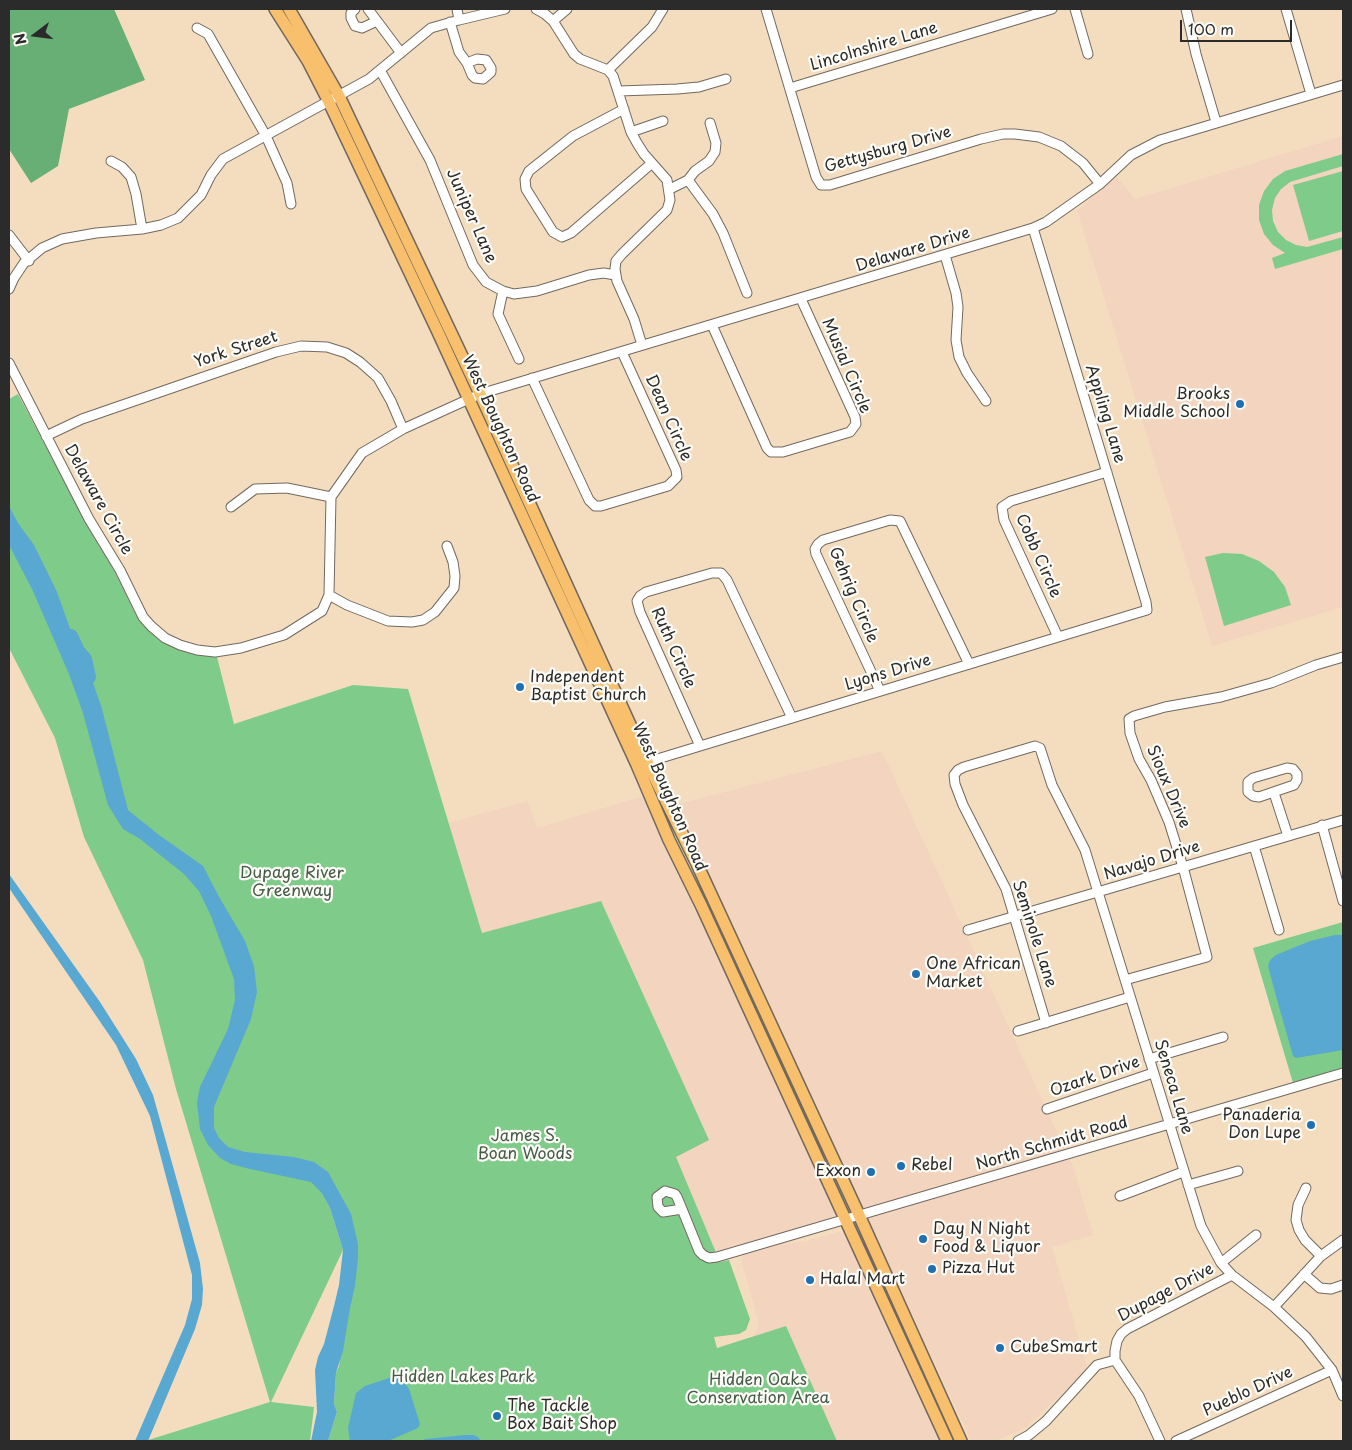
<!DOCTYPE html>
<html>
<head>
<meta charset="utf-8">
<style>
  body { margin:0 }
  #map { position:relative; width:1352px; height:1450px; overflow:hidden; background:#f4ddbf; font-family:"Playpen Sans",sans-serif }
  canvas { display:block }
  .frame { position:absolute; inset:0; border:10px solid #2b2b2b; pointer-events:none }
  .north { position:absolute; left:10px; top:10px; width:50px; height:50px; -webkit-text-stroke:4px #fdfcf7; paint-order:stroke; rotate:255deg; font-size:14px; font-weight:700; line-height:20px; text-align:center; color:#2b2b2b }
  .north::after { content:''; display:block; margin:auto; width:18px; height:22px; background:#2b2b2b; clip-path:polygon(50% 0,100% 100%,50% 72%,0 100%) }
  .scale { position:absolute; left:1180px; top:20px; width:112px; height:22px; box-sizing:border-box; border:2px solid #2b2b2b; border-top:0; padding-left:6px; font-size:15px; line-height:18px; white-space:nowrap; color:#2b2b2b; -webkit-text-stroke:4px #fdfcf7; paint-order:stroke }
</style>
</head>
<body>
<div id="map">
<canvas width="1352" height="1450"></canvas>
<div class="frame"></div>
<div class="north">N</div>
<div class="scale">100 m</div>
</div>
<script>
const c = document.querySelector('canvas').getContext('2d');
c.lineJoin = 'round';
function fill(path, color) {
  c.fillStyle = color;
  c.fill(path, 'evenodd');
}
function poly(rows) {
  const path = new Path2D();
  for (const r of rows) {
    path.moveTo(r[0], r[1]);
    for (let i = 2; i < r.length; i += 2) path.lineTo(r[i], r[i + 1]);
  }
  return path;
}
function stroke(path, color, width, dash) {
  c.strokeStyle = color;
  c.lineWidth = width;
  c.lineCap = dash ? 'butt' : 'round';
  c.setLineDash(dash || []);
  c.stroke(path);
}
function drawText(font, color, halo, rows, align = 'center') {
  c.font = font + ' "Playpen Sans",sans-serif';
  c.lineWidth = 4.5;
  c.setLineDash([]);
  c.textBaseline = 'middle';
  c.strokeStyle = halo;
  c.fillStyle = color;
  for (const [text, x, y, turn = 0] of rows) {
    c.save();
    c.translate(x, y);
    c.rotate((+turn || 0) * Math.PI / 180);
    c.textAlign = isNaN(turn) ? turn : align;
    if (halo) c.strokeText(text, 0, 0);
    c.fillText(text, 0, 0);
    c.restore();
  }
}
const built = poly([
  [1343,136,1343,607,1212,646,1077,210,1117,177,1135,199],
  [882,751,1074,1169,1093,1235,1052,1247,1088,1370,1025,1428,996,1441,971,1441,675,805],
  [647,795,836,1212,830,1220,716,1253,676,1157,708,1140,601,902,482,933,448,823,528,801,537,828],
  [839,1232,846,1234,943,1441,837,1441,786,1326,754,1336,759,1323,743,1267,742,1261,743,1256,746,1253,775,1245,806,1241]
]);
const green = poly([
  [1343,154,1343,166,1290,182,1281,189,1275,198,1272,210,1273,221,1278,232,1286,240,1296,245,1307,247,1343,237,1343,249,1275,269,1272,258,1285,253,1273,245,1264,234,1259,220,1259,205,1264,191,1273,179,1285,171],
  [1343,171,1343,231,1309,241,1293,185],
  [18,394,79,509,113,568,135,613,147,629,161,641,174,648,196,655,217,657,234,724,353,685,408,689,482,933,601,901,709,1140,676,1157,720,1262,729,1260,750,1319,746,1330,739,1334,714,1337,717,1348,786,1326,837,1441,328,1441,337,1412,334,1404,336,1373,339,1366,358,1244,321,1192,330,1208,343,1250,271,1402,314,1407,310,1441,145,1441,270,1402,176,1089,143,960,84,837,55,738,9,648,9,399],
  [1223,553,1242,554,1259,561,1274,572,1285,587,1291,605,1224,626,1205,557],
  [1343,922,1343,1068,1293,1083,1253,948]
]);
const forest = poly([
  [9,9,114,9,145,80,69,109,58,166,31,183,9,149]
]);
const water = poly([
  [9,506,18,523,34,545,57,592,78,651,85,659,102,709,128,810,159,835,203,866,218,895,245,941,254,966,257,992,251,1019,214,1107,214,1128,219,1138,228,1147,245,1152,294,1157,314,1162,328,1172,351,1214,358,1244,358,1258,355,1286,350,1308,343,1351,336,1373,334,1404,337,1412,328,1441,311,1441,317,1412,315,1370,318,1357,324,1344,334,1306,339,1285,343,1250,330,1208,321,1192,311,1182,250,1169,231,1164,220,1158,208,1145,200,1129,197,1102,200,1087,228,1029,235,1000,234,979,211,916,199,891,184,874,140,839,123,829,108,805,83,713,69,674,32,589,9,545],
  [9,874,100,1002,136,1059,153,1095,200,1263,203,1289,202,1305,195,1329,148,1441,135,1441,185,1325,192,1299,192,1275,150,1116,116,1045,9,888],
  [1335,935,1343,935,1343,1050,1296,1058,1293,1056,1276,996,1268,966,1270,960,1276,955,1310,941],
  [395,1376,401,1377,409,1389,420,1424,418,1428,388,1441,350,1441,348,1428,356,1393,365,1386],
  [465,1435,473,1435,478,1437,481,1441,419,1441,426,1439]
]);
const river = poly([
  [71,636,78,651,85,659,89,677]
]);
const minor = poly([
  [355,9,351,13,351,18,355,26,362,28,377,21],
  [368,9,401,53],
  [457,9,459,20],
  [536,9,545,14,553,21,574,54,580,59,608,70,613,76,631,132,637,143,644,154,667,180,670,200,667,210,622,254,616,261,615,269,617,281,634,319,642,345],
  [766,9,816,177,821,185,830,185,981,139,1003,134,1015,134,1039,137,1061,146,1083,163,1100,184],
  [1075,9,1088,54],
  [1186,9,1196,54,1216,122],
  [1286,9,1311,94],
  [553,21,567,9],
  [450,22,459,52,467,63,472,75,475,78,483,79,491,72,491,68,486,60,477,59,467,63],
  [197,28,208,34,266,136,287,183,291,204],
  [380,70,430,160,473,265,486,282,503,291,514,294,537,291,589,275,604,273,615,275],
  [608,70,652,27,663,9],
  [790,88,1052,9],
  [619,91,677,89,699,87,726,79],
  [624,109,573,136,529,171,525,179,526,189,553,232,562,237,571,233,652,163],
  [631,132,663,121],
  [111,161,122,167,131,177,136,194,142,229],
  [688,180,713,214,723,233,747,293],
  [670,189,688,180,695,171,709,161,715,152,716,143,710,123],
  [9,235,29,261],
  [945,255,956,293,958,307,956,340,959,357,967,373,986,401],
  [9,289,14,278,24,263,42,248,62,239,96,233,142,229,161,225,178,218,201,195,211,175,223,159,369,79,431,28,459,20,505,9],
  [503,291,498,314,519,359],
  [712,325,767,448,771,452,783,452,850,432,856,424,855,417,801,299],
  [9,363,89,519,120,570,143,617,151,626,165,638,180,645,197,650,215,652,241,648,284,635,322,611,329,595,347,605,388,621,412,622,423,620,435,612,454,588,455,576,453,562,447,546],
  [532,378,589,500,595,506,601,506,668,486,677,477,676,470,622,352],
  [46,436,82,419,276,352,301,346,327,347,346,353,360,362,378,378,391,401,403,429],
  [231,507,255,489,287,488,331,497],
  [329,595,331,497,362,453,403,429,480,394,1033,228,1046,222,1100,184,1131,155,1160,140,1343,85],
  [1058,637,1004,520,1002,507,1011,501,1107,472],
  [880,691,816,554,815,549,818,544,823,540,890,520,900,521,969,664],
  [700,746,640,612,637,601,640,596,646,592,712,573,721,573,727,580,792,718],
  [641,764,1147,610,1146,602,1033,228],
  [1287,768,1293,769,1297,774,1297,780,1294,785,1259,797,1253,796,1248,792,1248,782,1253,778,1287,768],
  [1274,793,1288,836],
  [1322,825,1343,901],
  [1254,846,1279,930],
  [968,930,1343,820],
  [1125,980,1207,957,1183,867,1169,822,1151,780,1139,759,1130,733,1129,719,1134,716,1165,707,1221,697,1271,683,1316,665,1343,657],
  [1046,1023,1006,889,963,805,955,784,954,775,958,770,964,767,1035,746,1040,748,1052,785,1085,850,1201,1226,1221,1263,1232,1275,1274,1307,1306,1337,1332,1370,1343,1396],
  [1018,1031,1130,997],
  [1149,1059,1223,1037],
  [1047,1109,1153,1073],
  [1188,1185,1238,1171],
  [1306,1188,1298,1205,1296,1220,1299,1230,1305,1240,1321,1256],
  [1120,1196,1183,1172],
  [682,1209,663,1212,658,1207,657,1197,665,1191,675,1194,677,1197,682,1209,699,1251,703,1255,709,1258,717,1257,1343,1073],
  [1221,1263,1256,1235],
  [1304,1274,1320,1288,1331,1289,1343,1285],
  [1274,1307,1321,1256,1343,1240],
  [1115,1360,1139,1396,1160,1441],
  [1018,1441,1029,1435,1046,1421,1097,1365,1115,1360,1115,1351,1117,1341,1121,1334,1127,1329,1232,1275],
  [1176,1441,1332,1370]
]);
const major = poly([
  [275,9,308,61,328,100,437,330,637,765,669,840,702,907,947,1441],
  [289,9,339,96,480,394,647,762,697,864,859,1215,961,1441]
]);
const markers = [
  [1240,404,5,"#1f6fb2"],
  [520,687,5,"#1f6fb2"],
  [916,974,5,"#1f6fb2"],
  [1311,1125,5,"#1f6fb2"],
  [901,1166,5,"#1f6fb2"],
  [871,1172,5,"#1f6fb2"],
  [923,1239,5,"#1f6fb2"],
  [932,1269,5,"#1f6fb2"],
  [810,1280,5,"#1f6fb2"],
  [1000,1348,5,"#1f6fb2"],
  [497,1416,5,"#1f6fb2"]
];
const streetNames = [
  ["Lincolnshire Lane",874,47,-17],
  ["Gettysburg Drive",888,150,-16],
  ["Juniper Lane",471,216,66],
  ["Delaware Drive",913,250,-17],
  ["York Street",236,350,-18],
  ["Musial Circle",846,366,67],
  ["Appling Lane",1105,414,73],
  ["Dean Circle",668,418,66],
  ["West Boughton Road",500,429,65],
  ["Delaware Circle",98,500,61],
  ["Cobb Circle",1038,556,66],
  ["Gehrig Circle",853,595,67],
  ["Ruth Circle",673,648,66],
  ["Lyons Drive",888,673,-17],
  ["Sioux Drive",1168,787,67],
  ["West Boughton Road",669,797,66],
  ["Navajo Drive",1152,861,-17],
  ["Seminole Lane",1034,934,72],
  ["Ozark Drive",1095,1077,-19],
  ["Seneca Lane",1173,1087,73],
  ["North Schmidt Road",1052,1144,-16],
  ["Dupage Drive",1166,1293,-28],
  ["Pueblo Drive",1248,1392,-25]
];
const poiNames = [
  ["Brooks",1230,395,"right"],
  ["Middle School",1230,413,"right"],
  ["Independent",530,678],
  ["Baptist Church",530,696],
  ["One African",926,965],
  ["Market",926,983],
  ["Panaderia",1301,1116,"right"],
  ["Don Lupe",1301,1134,"right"],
  ["Rebel",911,1166],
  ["Exxon",861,1172,"right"],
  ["Day N Night",933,1230],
  ["Food & Liquor",933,1248],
  ["Pizza Hut",942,1269],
  ["Halal Mart",820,1280],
  ["CubeSmart",1010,1348],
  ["The Tackle",507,1407],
  ["Box Bait Shop",507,1425]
];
const parkNames = [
  ["Dupage River",292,874],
  ["Greenway",292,892],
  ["James S.",525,1137],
  ["Boan Woods",525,1155],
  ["Hidden Lakes Park",463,1378],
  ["Hidden Oaks",758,1381],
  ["Conservation Area",758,1399]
];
fill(built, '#f3d4be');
fill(green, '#7fcb89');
fill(forest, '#67af75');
fill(water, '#58a8d2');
stroke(river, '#58a8d2', 14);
stroke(minor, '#71695f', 11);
stroke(major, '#71695f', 14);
stroke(minor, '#fff', 9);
stroke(major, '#f8bf6c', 11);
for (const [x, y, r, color] of markers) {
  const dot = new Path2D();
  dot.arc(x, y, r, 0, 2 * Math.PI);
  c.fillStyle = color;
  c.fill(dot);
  stroke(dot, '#fdfcf7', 2);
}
drawText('16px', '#2b2b2b', '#fdfcf7', streetNames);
drawText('16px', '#2b2b2b', '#fdfcf7', poiNames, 'left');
drawText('16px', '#445b47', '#fdfcf7', parkNames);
</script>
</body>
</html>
